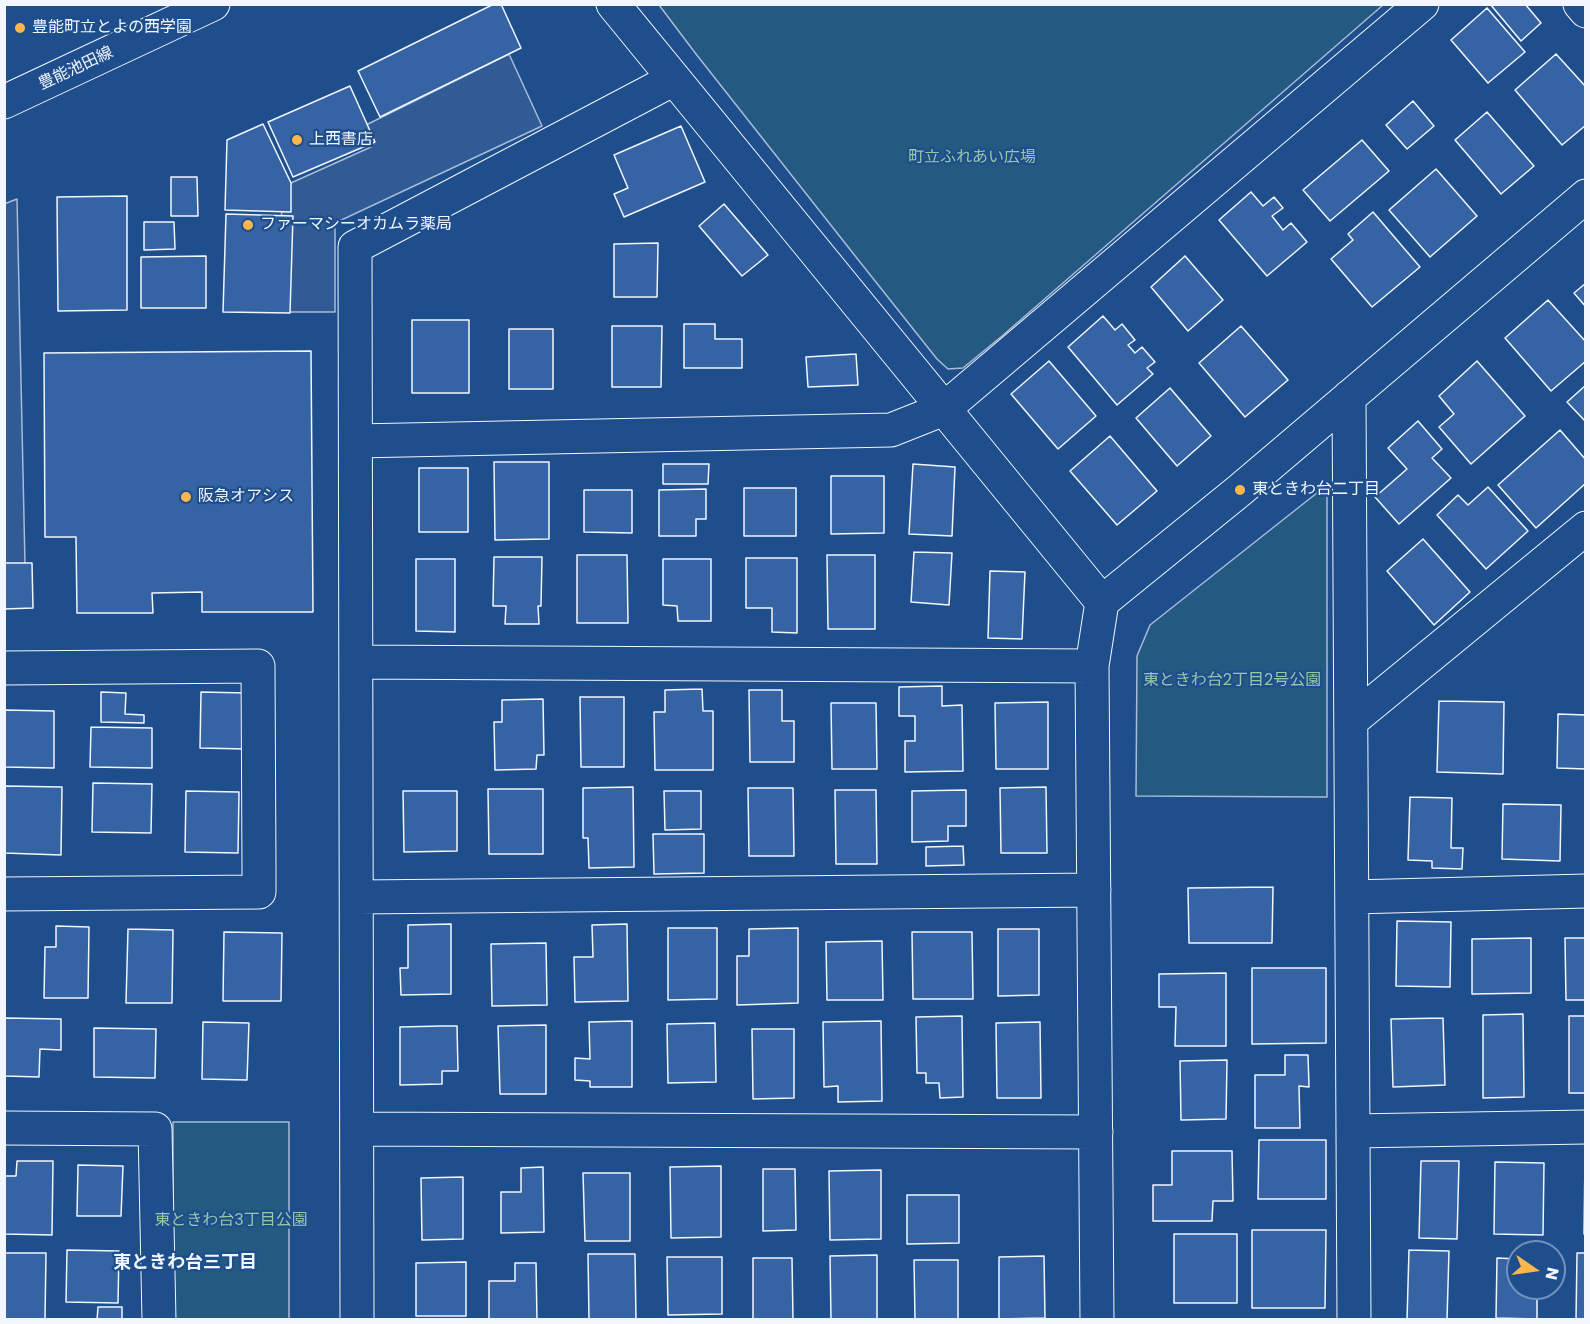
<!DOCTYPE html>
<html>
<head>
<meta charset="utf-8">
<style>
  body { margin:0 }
  #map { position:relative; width:1590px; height:1324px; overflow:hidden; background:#1f4e8c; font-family:Poppins,sans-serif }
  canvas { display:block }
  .frame { position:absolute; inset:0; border:6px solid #f2f6ff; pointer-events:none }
  .north { position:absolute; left:1506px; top:1240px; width:60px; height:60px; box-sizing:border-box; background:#1f4e8c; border:2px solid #7391ba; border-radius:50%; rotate:103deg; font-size:16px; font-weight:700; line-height:24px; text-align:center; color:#f2f6ff }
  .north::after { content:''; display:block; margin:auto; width:21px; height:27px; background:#ffb74d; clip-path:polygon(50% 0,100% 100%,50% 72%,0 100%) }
</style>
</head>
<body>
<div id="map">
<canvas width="1590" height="1324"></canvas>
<div class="frame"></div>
<div class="north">N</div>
</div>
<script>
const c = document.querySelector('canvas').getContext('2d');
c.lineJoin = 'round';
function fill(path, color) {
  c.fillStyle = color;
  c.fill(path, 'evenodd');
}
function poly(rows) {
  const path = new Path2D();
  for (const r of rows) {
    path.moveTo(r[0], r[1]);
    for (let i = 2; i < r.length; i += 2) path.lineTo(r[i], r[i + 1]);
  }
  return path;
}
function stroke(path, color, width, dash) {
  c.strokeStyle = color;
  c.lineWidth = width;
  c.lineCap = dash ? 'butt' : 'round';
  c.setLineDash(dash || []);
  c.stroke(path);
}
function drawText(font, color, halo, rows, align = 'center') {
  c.font = font + ' Poppins,"Noto Sans JP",sans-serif';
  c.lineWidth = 4.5;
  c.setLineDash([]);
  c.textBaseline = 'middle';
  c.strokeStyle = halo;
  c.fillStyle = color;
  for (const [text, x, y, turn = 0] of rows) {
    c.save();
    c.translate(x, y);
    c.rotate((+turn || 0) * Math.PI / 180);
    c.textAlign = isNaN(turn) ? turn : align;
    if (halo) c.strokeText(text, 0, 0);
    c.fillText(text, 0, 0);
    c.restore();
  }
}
const green = poly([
  [659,5,1383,5,1002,336,963,368,948,369,937,359,856,257,696,54,659,5],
  [1327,485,1327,797,1136,796,1137,656,1150,625,1327,485],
  [173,1122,289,1122,289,1319,173,1320,173,1122]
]);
const parking = poly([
  [509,54,542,126,335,223,335,312,280,312,282,187,371,147,362,127,509,54],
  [17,199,25,564,5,564,4,204,17,199]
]);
const building = poly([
  [494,4,501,4,521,48,380,117,358,71,494,4],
  [1490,4,1525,4,1541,23,1521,41,1490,4],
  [1487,8,1525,52,1488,83,1451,40,1487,8],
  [1556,54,1586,87,1586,125,1562,145,1515,90,1556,54],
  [350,86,375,142,293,177,268,122,350,86],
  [1413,101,1434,126,1407,149,1386,125,1413,101],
  [1487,112,1534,166,1501,194,1455,140,1487,112],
  [263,124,291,183,291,212,225,210,227,140,263,124],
  [681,126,705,182,624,217,614,194,628,188,614,155,681,126],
  [1362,140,1389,171,1330,221,1303,190,1362,140],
  [1436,169,1477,216,1430,257,1389,210,1436,169],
  [171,177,197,177,198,216,171,216,171,177],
  [1251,192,1263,206,1274,197,1283,208,1272,216,1283,230,1291,223,1307,242,1267,276,1219,220,1251,192],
  [127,196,127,310,58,311,57,197,127,196],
  [724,204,768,255,742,276,699,226,724,204],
  [1373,212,1420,267,1372,307,1331,259,1353,240,1348,234,1373,212],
  [226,214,293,216,290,313,223,312,226,214],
  [144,222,174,222,175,249,144,250,144,222],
  [658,243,657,297,614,297,614,244,658,243],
  [206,256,206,308,141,308,141,257,206,256],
  [1185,256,1223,300,1188,331,1151,287,1185,256],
  [1586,283,1586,307,1574,293,1586,283],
  [1548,300,1586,342,1586,361,1551,391,1505,338,1548,300],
  [1103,316,1115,330,1122,324,1135,340,1128,345,1135,353,1142,347,1155,362,1147,368,1153,374,1117,405,1068,347,1103,316],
  [412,320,469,320,469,393,412,393,412,320],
  [684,324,715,324,715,339,742,339,742,368,684,368,684,324],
  [612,326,662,326,661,387,612,387,612,326],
  [1241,326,1288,380,1245,417,1199,363,1241,326],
  [509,329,553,329,553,389,509,389,509,329],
  [311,351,313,612,202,612,202,592,152,593,153,613,77,613,76,537,45,537,44,353,311,351],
  [856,354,858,385,808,387,806,357,856,354],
  [1049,361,1096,416,1058,449,1011,394,1049,361],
  [1477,361,1525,416,1471,464,1439,427,1454,414,1439,396,1477,361],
  [1586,385,1586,422,1567,402,1586,385],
  [1170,388,1211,436,1177,466,1136,418,1170,388],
  [1418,421,1442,449,1432,458,1451,478,1399,524,1375,497,1407,469,1388,448,1418,421],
  [1560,430,1586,460,1586,483,1536,528,1498,485,1560,430],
  [1110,436,1157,491,1117,525,1070,471,1110,436],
  [494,462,549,462,549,539,495,540,494,462],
  [663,464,709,464,708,484,663,484,663,464],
  [913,464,955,467,952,536,909,534,913,464],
  [419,468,468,468,468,532,419,532,419,468],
  [831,476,884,476,884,533,831,534,831,476],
  [1488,487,1528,531,1486,569,1437,515,1458,495,1468,505,1488,487],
  [744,488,796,488,796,536,744,536,744,488],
  [706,489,706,519,696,519,696,536,659,536,659,490,706,489],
  [584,490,632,490,632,533,584,532,584,490],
  [1423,539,1470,592,1434,625,1387,571,1423,539],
  [914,552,952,553,949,605,911,602,914,552],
  [577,555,627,555,628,623,577,623,577,555],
  [827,555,875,555,875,629,828,629,827,555],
  [494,557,542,557,541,606,538,606,539,624,505,624,506,606,493,606,494,557],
  [746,558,797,558,797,633,772,632,772,608,746,608,746,558],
  [416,559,455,559,455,632,416,631,416,559],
  [663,559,711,559,711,621,678,621,677,606,663,605,663,559],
  [4,563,32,563,33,608,4,609,4,563],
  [990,571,1025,572,1022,639,988,638,990,571],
  [942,686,942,706,962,705,963,771,905,772,905,741,915,741,915,716,899,716,899,687,942,686],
  [702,689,703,711,713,711,713,770,655,770,654,712,665,712,665,690,702,689],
  [749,690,782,690,782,721,794,721,794,762,750,762,749,690],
  [101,692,126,693,125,714,144,715,144,723,101,722,101,692],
  [201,692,246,693,245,749,200,748,201,692],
  [580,697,624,697,624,767,581,767,580,697],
  [543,699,544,755,537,755,536,769,495,770,494,722,502,722,502,700,543,699],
  [1439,701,1504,702,1503,774,1437,772,1439,701],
  [1048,702,1048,769,996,769,995,703,1048,702],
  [831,703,876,703,877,769,832,769,831,703],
  [4,710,54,711,54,768,4,767,4,710],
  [1558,714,1586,715,1586,769,1557,768,1558,714],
  [91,727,152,728,152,768,90,767,91,727],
  [93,783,152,784,151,833,92,832,93,783],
  [5,786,62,787,61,855,4,853,5,786],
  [633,787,634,867,589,868,588,838,583,838,583,788,633,787],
  [1046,787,1047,853,1001,853,1000,788,1046,787],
  [748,788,793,788,794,856,749,856,748,788],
  [488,789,543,789,543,854,489,854,488,789],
  [835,790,876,790,877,864,836,864,835,790],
  [966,790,966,826,948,826,948,841,912,842,912,791,966,790],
  [186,791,239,792,238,853,185,852,186,791],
  [403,791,457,791,457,851,404,852,403,791],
  [664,791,701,791,701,829,665,830,664,791],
  [1410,797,1452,798,1451,848,1463,848,1462,869,1432,868,1432,861,1408,860,1410,797],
  [1503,804,1561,805,1560,861,1502,859,1503,804],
  [653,834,704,834,704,873,654,874,653,834],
  [963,846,964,865,926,866,926,847,963,846],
  [1273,887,1272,943,1189,943,1188,888,1273,887],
  [1397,921,1451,922,1450,987,1396,986,1397,921],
  [451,924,451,994,401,995,400,968,408,968,408,925,451,924],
  [627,924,628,1001,575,1002,574,957,593,957,592,925,627,924],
  [56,926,89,927,88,998,44,998,45,947,56,947,56,926],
  [668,928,717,928,717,999,668,1000,668,928],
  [798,928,798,1003,737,1005,737,956,749,956,749,929,798,928],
  [128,929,173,930,172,1003,126,1003,128,929],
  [998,929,1039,929,1039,995,998,996,998,929],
  [224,932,282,933,281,1001,223,1001,224,932],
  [912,932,972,932,973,999,913,999,912,932],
  [1531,938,1531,993,1472,994,1472,939,1531,938],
  [1565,938,1586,938,1586,1000,1566,1000,1565,938],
  [882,941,883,1000,827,1000,826,942,882,941],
  [546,943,547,1005,492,1006,491,944,546,943],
  [1252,968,1326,968,1326,1043,1252,1044,1252,968],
  [1226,973,1226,1046,1175,1046,1176,1007,1159,1007,1159,974,1226,973],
  [1523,1014,1524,1097,1483,1098,1483,1015,1523,1014],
  [962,1016,963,1097,940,1098,939,1083,926,1083,926,1073,917,1073,916,1017,962,1016],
  [1569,1016,1586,1016,1586,1093,1569,1093,1569,1016],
  [5,1018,61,1019,61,1050,40,1049,39,1077,5,1076,5,1018],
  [1443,1018,1445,1085,1393,1087,1391,1019,1443,1018],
  [632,1021,632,1087,590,1087,590,1081,575,1080,575,1058,590,1059,589,1022,632,1021],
  [881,1021,882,1101,838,1102,838,1086,824,1087,823,1022,881,1021],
  [203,1022,249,1023,247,1080,202,1079,203,1022],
  [1040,1022,1041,1098,997,1098,996,1023,1040,1022],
  [715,1023,716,1082,668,1083,667,1024,715,1023],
  [546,1025,546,1094,500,1094,498,1026,546,1025],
  [441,1026,457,1026,458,1071,442,1071,442,1084,400,1085,400,1027,441,1026],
  [94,1028,156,1029,155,1078,94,1077,94,1028],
  [752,1029,794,1029,794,1098,753,1099,752,1029],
  [1285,1055,1308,1055,1309,1087,1299,1086,1300,1128,1255,1128,1255,1075,1285,1075,1285,1055],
  [1227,1060,1226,1119,1181,1120,1180,1061,1227,1060],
  [1259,1140,1326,1140,1326,1199,1258,1199,1259,1140],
  [1172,1151,1232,1151,1233,1201,1213,1201,1212,1221,1153,1221,1153,1185,1172,1185,1172,1151],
  [1585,1158,1586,1158,1586,1234,1584,1234,1585,1158],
  [17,1161,53,1161,52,1235,4,1234,4,1176,16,1176,17,1161],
  [1421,1161,1459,1161,1457,1239,1419,1238,1421,1161],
  [1495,1162,1544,1163,1543,1235,1494,1234,1495,1162],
  [78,1165,123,1166,121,1216,77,1216,78,1165],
  [721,1166,721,1237,671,1238,670,1167,721,1166],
  [543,1167,544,1232,501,1233,501,1192,521,1192,521,1168,543,1167],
  [763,1169,795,1169,796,1230,763,1231,763,1169],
  [881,1170,881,1239,830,1240,829,1171,881,1170],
  [583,1173,630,1173,630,1241,585,1241,583,1173],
  [463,1177,463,1239,422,1240,421,1178,463,1177],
  [907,1195,959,1195,959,1243,907,1244,907,1195],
  [1252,1230,1326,1230,1325,1308,1252,1308,1252,1230],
  [1174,1234,1237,1234,1237,1303,1174,1303,1174,1234],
  [67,1250,119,1251,118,1303,66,1302,67,1250],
  [1409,1250,1449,1251,1447,1320,1407,1320,1409,1250],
  [4,1253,46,1253,45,1320,4,1320,4,1253],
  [1577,1253,1586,1253,1586,1320,1576,1320,1577,1253],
  [588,1254,635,1254,636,1320,589,1320,588,1254],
  [877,1255,877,1320,831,1320,830,1256,877,1255],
  [1044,1256,1045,1318,999,1319,999,1257,1044,1256],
  [667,1257,722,1257,722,1314,668,1315,667,1257],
  [753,1258,792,1258,793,1320,753,1320,753,1258],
  [1497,1258,1518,1259,1518,1288,1537,1288,1537,1319,1496,1318,1497,1258],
  [914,1260,958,1260,958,1320,915,1320,914,1260],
  [466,1262,466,1316,416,1316,416,1263,466,1262],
  [515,1263,536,1263,537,1320,489,1320,489,1281,515,1281,515,1263],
  [98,1307,122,1307,122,1320,97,1320,98,1307]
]);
const minor = poly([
  [613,4,1102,602],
  [1349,397,1354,1320],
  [356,441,891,430,944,409,1422,4],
  [356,662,1092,666],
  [4,668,258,666,259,870,259,892,4,894],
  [1351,721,1586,528],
  [357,897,1094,890],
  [1352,897,1586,891],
  [4,1128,155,1129,159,1320],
  [357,1129,1096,1132],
  [1353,1131,1586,1127],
  [357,1320,355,247,674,79],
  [1097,1320,1092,666,1102,602,1240,490,1586,196]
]);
const major = poly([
  [4,102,213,4]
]);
const highway = poly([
  [1580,4,1586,11]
]);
const markers = [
  [20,28,6,"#ffb74d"],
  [297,140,6,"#ffb74d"],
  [248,225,6,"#ffb74d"],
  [1240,490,6,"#ffb74d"],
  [186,497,6,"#ffb74d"]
];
const poiNames = [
  ["豊能町立とよの西学園",32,28],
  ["上西書店",309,140],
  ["ファーマシーオカムラ薬局",260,225],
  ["東ときわ台二丁目",1252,490],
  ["阪急オアシス",198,497]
];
const streetNames = [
  ["豊能池田線",76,69,-25]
];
const parkNames = [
  ["町立ふれあい広場",972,158],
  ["東ときわ台2丁目2号公園",1232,681],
  ["東ときわ台3丁目公園",231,1221]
];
const neighbourhoodNames = [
  ["東ときわ台三丁目",185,1263]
];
fill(green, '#245a82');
stroke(green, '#a8bbd7', 1.5);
fill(parking, '#305b95');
stroke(parking, '#a8bbd7', 1.5);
fill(building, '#3563a3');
stroke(building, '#f2f6ff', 1.5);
stroke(minor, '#f2f6ff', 35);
stroke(major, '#f2f6ff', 35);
stroke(highway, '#f2f6ff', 35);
stroke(minor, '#1f4e8c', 33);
stroke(major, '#1f4e8c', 33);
stroke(highway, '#1f4e8c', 33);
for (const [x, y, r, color] of markers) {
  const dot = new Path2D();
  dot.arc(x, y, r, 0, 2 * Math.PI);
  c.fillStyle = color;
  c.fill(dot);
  stroke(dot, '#1f4e8c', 2);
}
drawText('16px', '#f2f6ff', '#1f4e8c', poiNames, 'left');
drawText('16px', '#f2f6ff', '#1f4e8c', streetNames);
drawText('16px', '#97c8a6', '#1f4e8c', parkNames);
drawText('bold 18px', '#f2f6ff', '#1f4e8c', neighbourhoodNames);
</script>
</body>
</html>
